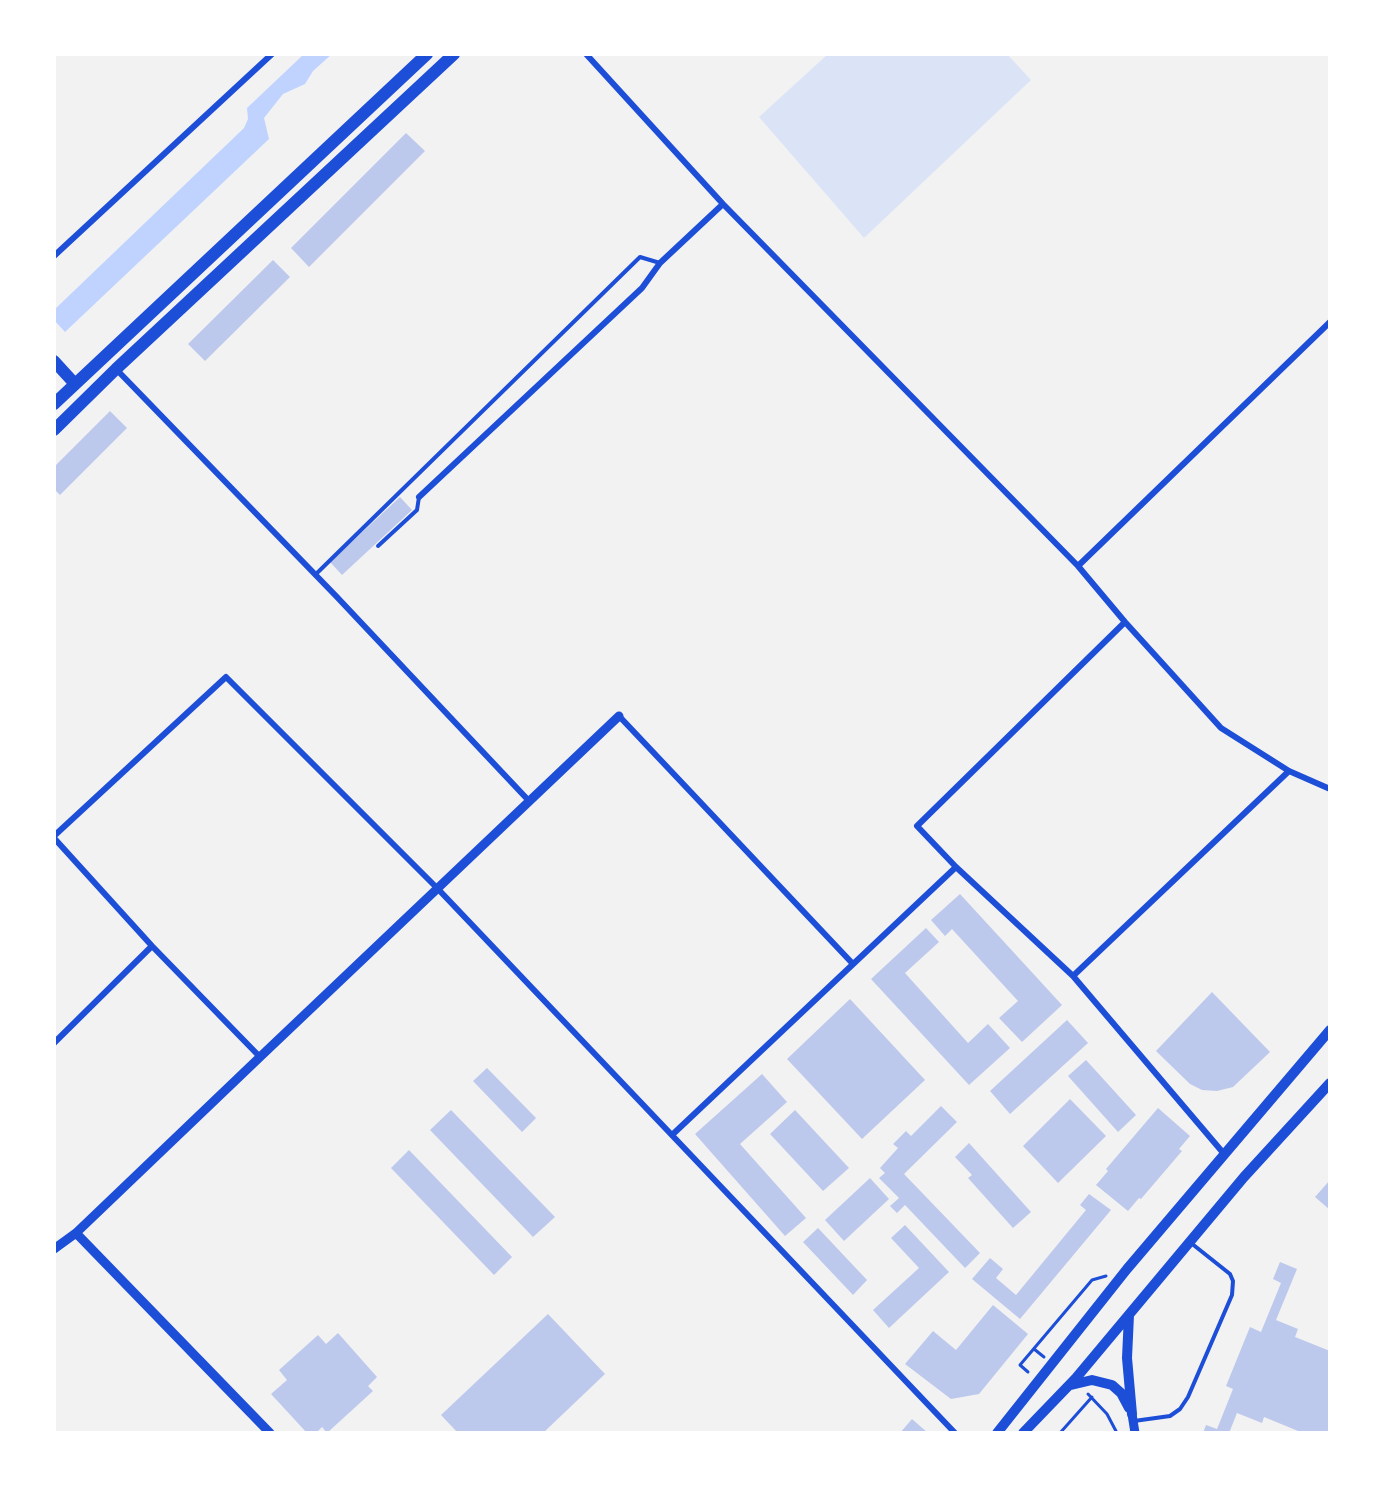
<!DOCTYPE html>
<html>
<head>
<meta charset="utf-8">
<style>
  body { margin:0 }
  #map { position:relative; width:1384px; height:1487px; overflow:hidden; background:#f2f2f2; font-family:Quicksand,sans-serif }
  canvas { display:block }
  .frame { position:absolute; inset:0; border:56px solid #fff; pointer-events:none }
</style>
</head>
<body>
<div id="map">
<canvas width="1384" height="1487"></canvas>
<div class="frame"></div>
</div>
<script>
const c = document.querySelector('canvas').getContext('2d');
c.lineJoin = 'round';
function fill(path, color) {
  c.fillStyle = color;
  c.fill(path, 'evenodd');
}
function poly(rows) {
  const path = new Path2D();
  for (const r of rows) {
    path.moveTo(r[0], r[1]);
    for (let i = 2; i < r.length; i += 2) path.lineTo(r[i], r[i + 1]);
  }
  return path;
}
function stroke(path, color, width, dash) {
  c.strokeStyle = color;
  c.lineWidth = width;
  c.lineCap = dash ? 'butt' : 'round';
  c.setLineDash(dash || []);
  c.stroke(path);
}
const green = poly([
  [828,54,1007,54,1031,80,864,238,759,117]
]);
const water = poly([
  [304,54,332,54,313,71,305,84,283,94,264,118,269,139,65,332,54,320,54,310,244,128,248,119,247,108]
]);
const building = poly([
  [406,133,425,151,309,267,291,248],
  [273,260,290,277,205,361,188,344],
  [110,411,127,428,60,495,54,489,54,467],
  [400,497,412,510,342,575,330,562],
  [960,894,1062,1005,1022,1042,999,1018,1018,1001,952,929,945,936,931,920],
  [926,928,939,942,905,973,968,1043,988,1024,1010,1048,969,1085,871,979],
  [1212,992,1270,1052,1233,1087,1217,1091,1202,1090,1190,1084,1156,1051],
  [850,999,925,1080,862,1139,787,1059],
  [1067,1020,1088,1043,1010,1114,990,1091],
  [1086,1060,1136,1115,1118,1132,1068,1076],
  [487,1068,536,1118,522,1132,473,1081],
  [762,1074,787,1102,740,1144,806,1218,785,1236,695,1134],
  [1070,1099,1106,1136,1058,1183,1023,1146],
  [941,1106,957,1122,904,1174,980,1253,965,1268,905,1205,897,1213,890,1206,899,1198,879,1178,885,1173,880,1168,898,1148,893,1144,906,1131,911,1136],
  [1158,1108,1190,1136,1179,1149,1182,1151,1141,1199,1139,1198,1128,1211,1096,1185,1108,1171,1106,1169],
  [451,1110,555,1217,533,1237,430,1130],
  [795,1110,849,1168,823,1191,770,1134],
  [969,1143,1031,1212,1013,1228,968,1178,972,1175,955,1157],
  [409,1150,512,1257,494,1275,391,1168],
  [870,1178,889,1199,844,1241,825,1220],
  [1330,1180,1330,1210,1315,1197],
  [1089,1194,1111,1210,1020,1319,972,1279,990,1258,1003,1269,996,1278,1016,1295,1086,1210,1080,1205],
  [905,1225,949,1272,889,1328,873,1310,919,1268,891,1238],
  [818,1228,867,1280,853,1295,803,1242],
  [1280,1262,1297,1269,1276,1320,1298,1329,1295,1337,1330,1351,1330,1433,1303,1433,1264,1417,1262,1423,1237,1413,1229,1433,1203,1433,1206,1425,1217,1429,1233,1389,1226,1386,1250,1327,1261,1332,1281,1283,1273,1279],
  [993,1305,1028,1334,979,1394,951,1399,905,1364,933,1331,956,1350],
  [548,1314,605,1374,543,1433,458,1433,441,1415],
  [338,1333,377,1377,368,1386,373,1391,327,1433,322,1427,316,1433,307,1433,271,1394,287,1380,279,1370,318,1335,326,1344],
  [912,1419,928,1433,900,1433]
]);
const path = poly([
  [1034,1349,1044,1357],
  [1028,1372,1020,1365,1092,1280,1106,1276],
  [1088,1394,1107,1414,1117,1433],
  [1060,1433,1092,1397]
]);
const service = poly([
  [378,546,417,510,419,497],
  [315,575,640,257,660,263],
  [1134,1421,1170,1416,1180,1409,1188,1397,1232,1295,1233,1281,1230,1274,1191,1243]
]);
const minor = poly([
  [586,54,723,204,1078,566,1125,622,1221,728,1289,771,1330,789],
  [54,256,272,54],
  [116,369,336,596,530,802],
  [419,497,642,288,660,263,723,204],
  [1078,566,1330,322],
  [1125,622,917,826,956,867,1073,976,1225,1155],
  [619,716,853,964],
  [54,836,226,677,438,889,955,1433],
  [54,838,152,946,260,1057],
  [1073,976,1289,771],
  [54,1043,152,946],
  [672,1135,956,867]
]);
const tertiary = poly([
  [76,1233,270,1433],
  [54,1249,76,1233,260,1057,619,716],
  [1132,1414,1135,1433]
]);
const secondary = poly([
  [1129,1315,1127,1358,1132,1414],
  [1071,1385,1092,1380,1112,1385,1121,1393,1129,1408],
  [997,1433,1127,1269,1330,1030],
  [1023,1433,1076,1378,1244,1177,1330,1083]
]);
const primary = poly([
  [54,361,75,384],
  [54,404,427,54],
  [54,430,116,369,454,54]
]);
fill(green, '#dbe4f7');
fill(water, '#bfd3fe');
fill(building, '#bdc9ec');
stroke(path, '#1d4ed8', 3);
stroke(service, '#1d4ed8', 4);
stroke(minor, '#1d4ed8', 6);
stroke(tertiary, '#1d4ed8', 9);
stroke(secondary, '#1d4ed8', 10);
stroke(primary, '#1d4ed8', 12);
</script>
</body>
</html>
